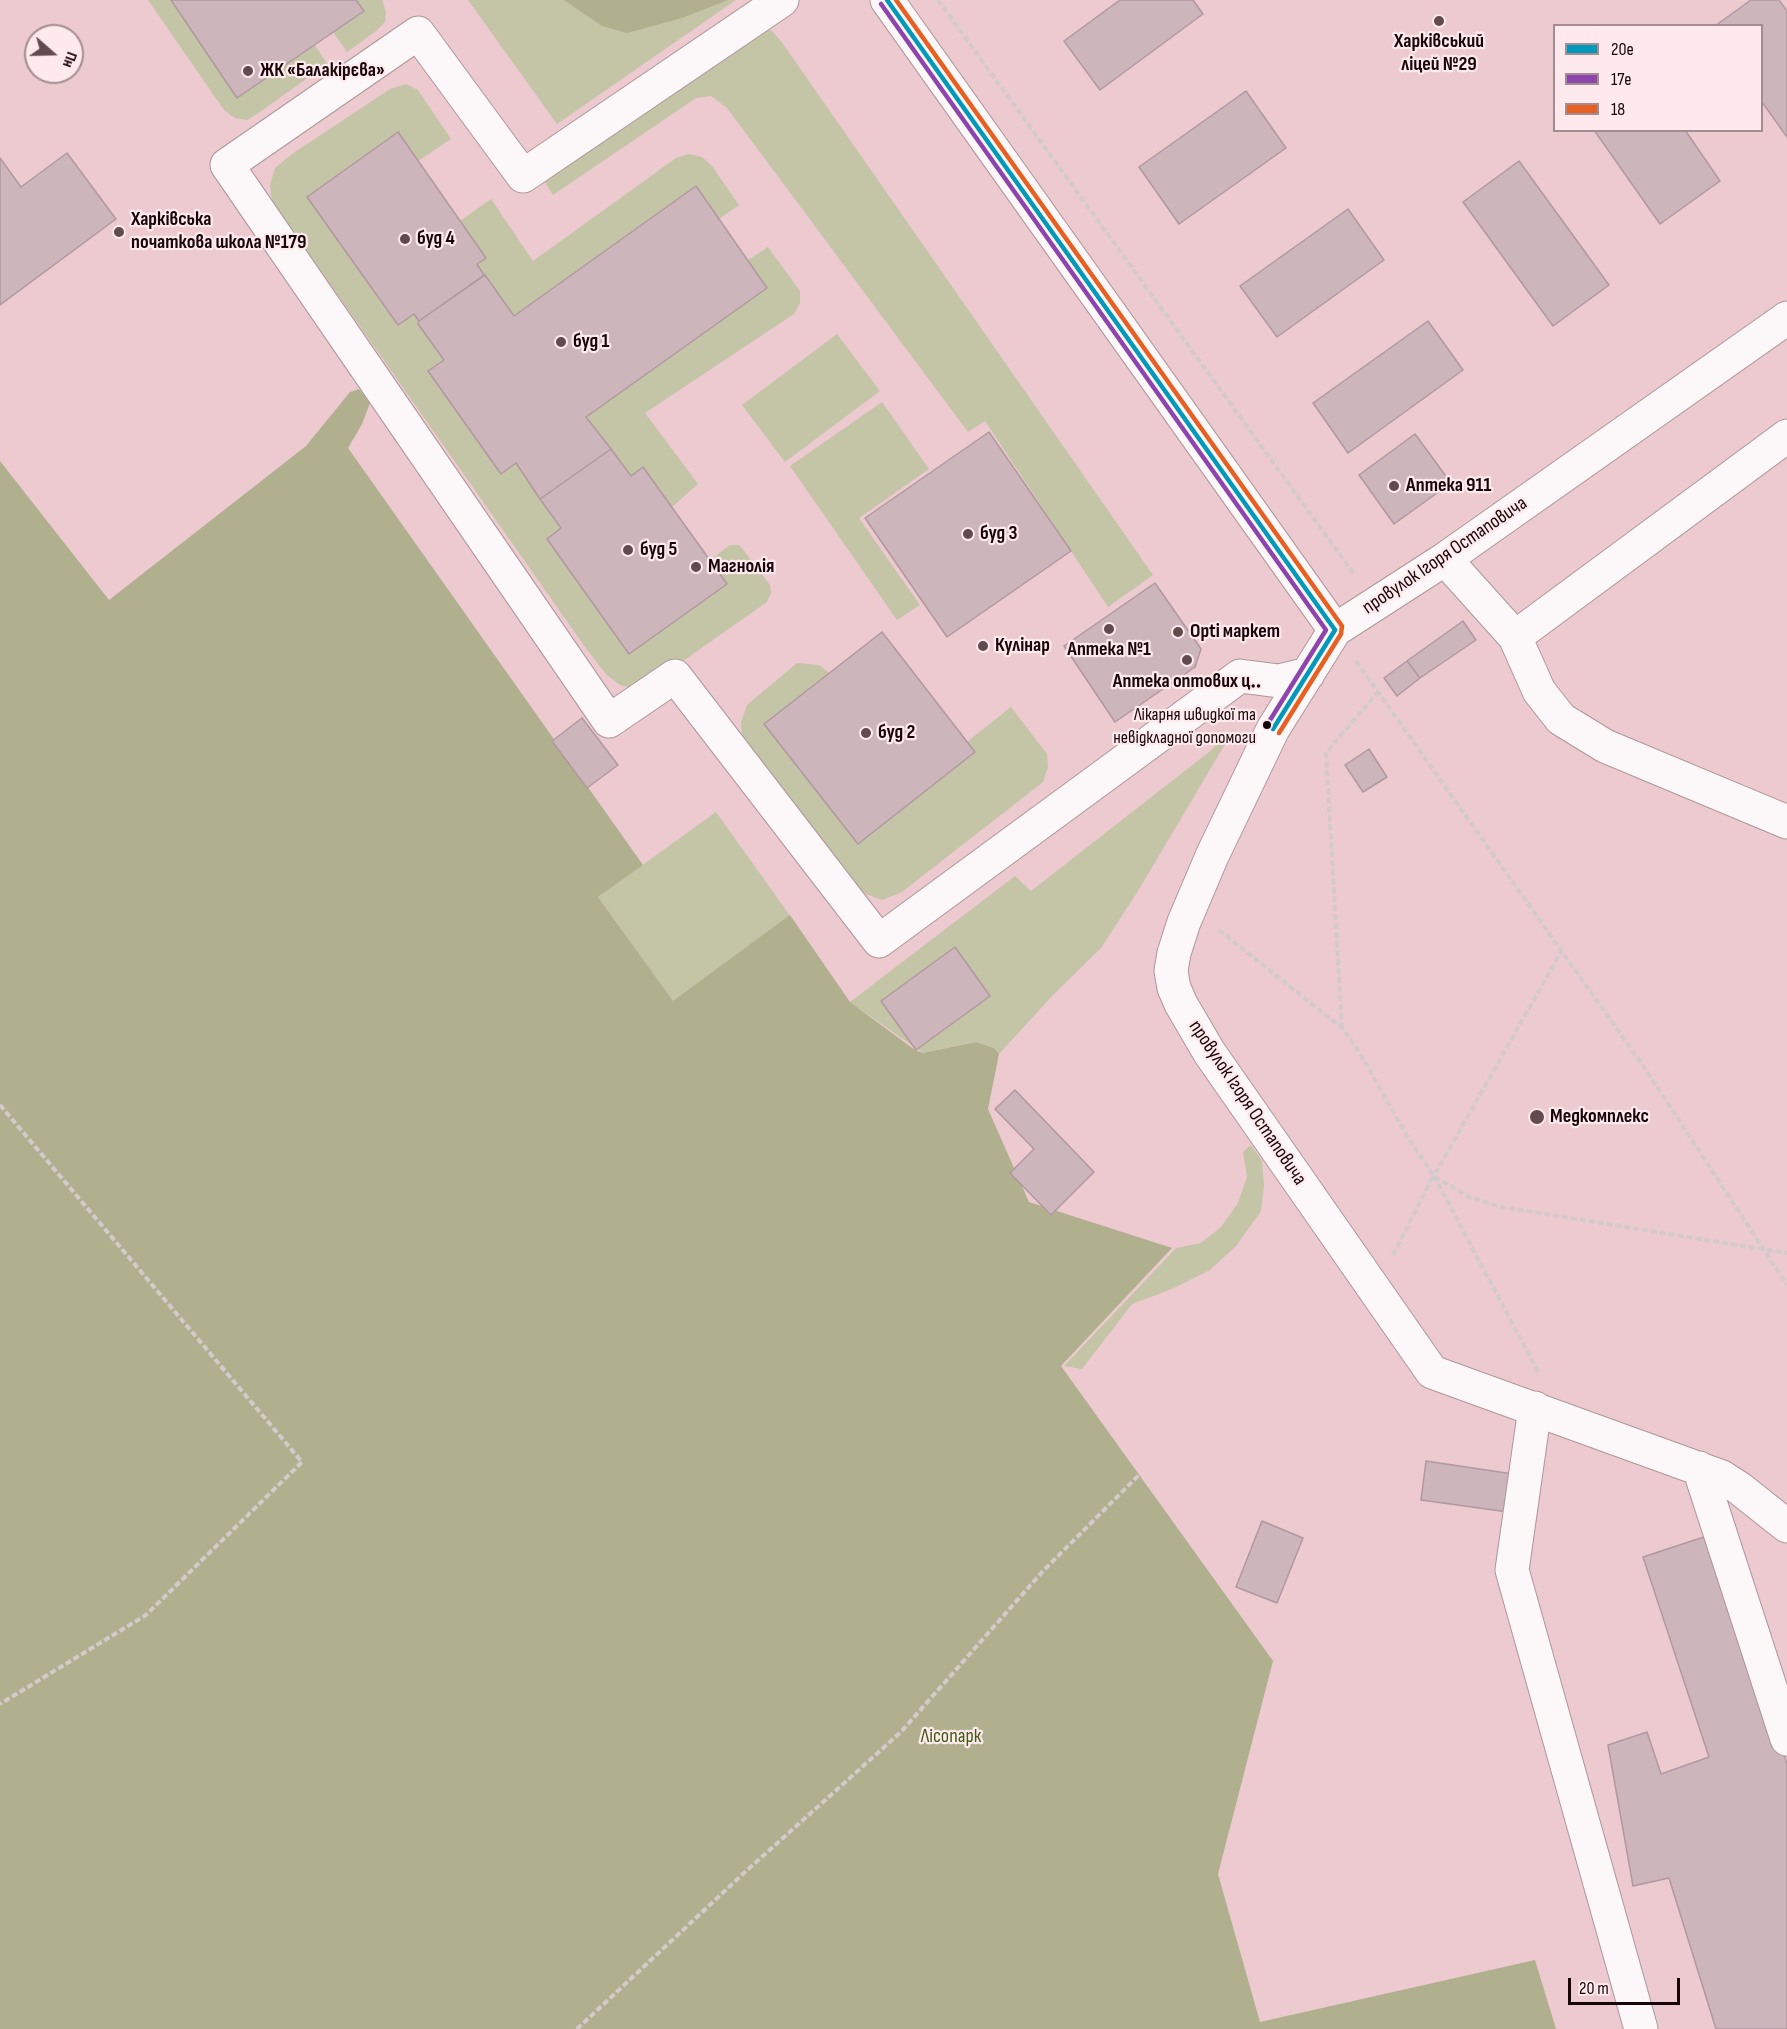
<!DOCTYPE html>
<html>
<head>
<meta charset="utf-8">
<style>
  body { margin:0 }
  #map { position:relative; width:1787px; height:2029px; overflow:hidden; background:#eccad0; font-family:"Sofia Sans Condensed",sans-serif }
  canvas { display:block }
  .legend { position:absolute; left:1553px; top:24px; width:210px; height:108px; box-sizing:border-box; background:#feeaed; border:2px solid #a28e92; margin:0; padding:8px 10px; list-style:none; font-size:18px; color:#180509 }
  .legend li { display:flex; align-items:center; gap:12px; height:30px }
  .legend b { width:30px; border:2px solid #a28e92 }
  .north { position:absolute; left:24px; top:24px; width:60px; height:60px; box-sizing:border-box; background:#feeaed; border:2px solid #a28e92; border-radius:50%; rotate:110deg; font-size:16px; font-weight:700; line-height:24px; text-align:center; color:#180509 }
  .north::after { content:''; display:block; margin:auto; width:21px; height:27px; background:#624a4f; clip-path:polygon(50% 0,100% 100%,50% 72%,0 100%) }
  .scale { position:absolute; left:1568px; top:1978px; width:112px; height:27px; box-sizing:border-box; border:3px solid #180509; border-top:0; padding-left:8px; font-size:18px; line-height:21px; white-space:nowrap; color:#180509; -webkit-text-stroke:4px #feeaed; paint-order:stroke }
</style>
</head>
<body>
<div id="map">
<canvas width="1787" height="2029"></canvas>
<ul class="legend">
<li><b style="height:8px;background:#0299ba"></b>20е</li>
<li><b style="height:8px;background:#8e44ad"></b>17е</li>
<li><b style="height:8px;background:#e76021"></b>18</li>
</ul>
<div class="north">Пн</div>
<div class="scale">20 m</div>
</div>
<script>
const c = document.querySelector('canvas').getContext('2d');
c.lineJoin = 'round';
function fill(path, color) {
  c.fillStyle = color;
  c.fill(path, 'evenodd');
}
function poly(rows) {
  const path = new Path2D();
  for (const r of rows) {
    path.moveTo(r[0], r[1]);
    for (let i = 2; i < r.length; i += 2) path.lineTo(r[i], r[i + 1]);
  }
  return path;
}
function stroke(path, color, width, dash) {
  c.strokeStyle = color;
  c.lineWidth = width;
  c.lineCap = dash ? 'butt' : 'round';
  c.setLineDash(dash || []);
  c.stroke(path);
}
function drawText(font, color, halo, rows, align = 'center') {
  c.font = font + ' "Sofia Sans Condensed",sans-serif';
  c.lineWidth = 4.5;
  c.setLineDash([]);
  c.textBaseline = 'middle';
  c.strokeStyle = halo;
  c.fillStyle = color;
  for (const [text, x, y, turn = 0] of rows) {
    c.save();
    c.translate(x, y);
    c.rotate((+turn || 0) * Math.PI / 180);
    c.textAlign = isNaN(turn) ? turn : align;
    if (halo) c.strokeText(text, 0, 0);
    c.fillText(text, 0, 0);
    c.restore();
  }
}
const green = poly([
  [148,0,171,0,237,97,315,45,327,64,257,114,247,120,235,118,224,110],
  [356,0,382,0,386,12,385,22,376,31,347,52,333,32],
  [468,0,736,0,557,124],
  [759,27,770,29,781,41,1153,575,1108,607,985,421,968,432,727,108,711,96,696,98,553,195,539,173],
  [406,84,418,90,451,139,418,161,397,133,307,197,397,325,414,314,419,321,418,324,444,360,428,372,501,474,516,463,561,528,547,539,629,653,710,560,730,545,739,545,745,552,770,585,771,593,767,602,666,673,631,688,620,685,606,674,585,647,272,201,270,185,275,168,292,154,390,89],
  [689,154,702,157,712,166,739,205,719,219,695,186,514,316,477,264,486,258,460,221,491,199,533,261,676,158],
  [768,247,800,291,800,303,794,314,645,413,698,484,672,507,631,476,586,417,767,288,748,260],
  [837,334,880,391,785,462,742,405],
  [882,402,929,469,859,518,920,605,897,620,790,466],
  [797,663,819,665,829,673,765,724,858,843,975,752,967,742,1011,707,1047,754,1048,767,1043,782,902,892,882,900,866,894,849,879,742,738,741,722,747,705],
  [1234,729,1138,891,1101,948,1053,995,999,1054,994,1048,976,1042,923,1053,850,1002,1015,876,1031,891,1209,752],
  [716,812,791,917,673,1002,598,897],
  [1251,1145,1262,1161,1264,1186,1261,1211,1236,1246,1210,1270,1172,1289,1132,1304,1082,1369,1064,1366,1176,1248,1201,1243,1221,1227,1238,1203,1247,1177,1243,1152]
]);
const forest = poly([
  [564,0,728,0,682,18,627,33,602,26],
  [359,389,370,403,362,424,348,448,643,865,598,897,673,1001,790,915,850,1002,915,1050,923,1053,976,1042,994,1048,999,1054,988,1109,1029,1202,1172,1248,1061,1366,1273,1661,1218,1874,1260,2022,1535,1960,1556,2029,0,2029,0,461,109,600,306,446,350,392]
]);
const building = poly([
  [171,0,356,0,364,11,237,98,171,0],
  [1120,0,1193,0,1203,14,1100,90,1064,41,1120,0],
  [1751,0,1779,0,1787,11,1787,137,1762,102,1762,26,1715,26,1751,0],
  [1246,91,1286,148,1179,224,1139,167,1246,91],
  [1594,130,1685,130,1720,181,1660,224,1594,130],
  [398,132,486,258,477,264,484,275,419,321,414,314,398,325,307,197,398,132],
  [67,153,116,219,0,305,0,158,21,187,67,153],
  [1519,161,1609,285,1553,326,1463,202,1519,161],
  [696,186,767,288,586,417,611,449,540,499,516,463,501,474,428,371,444,360,418,324,419,321,485,275,514,316,696,186],
  [1348,209,1384,260,1277,337,1240,286,1348,209],
  [1428,321,1463,370,1348,453,1313,403,1428,321],
  [989,432,1071,551,947,637,865,518,989,432],
  [1415,434,1451,483,1394,524,1359,475,1415,434],
  [611,449,631,476,643,467,727,584,629,654,547,539,561,528,540,499,611,449],
  [1155,583,1201,649,1195,667,1115,722,1064,646,1155,583],
  [1463,621,1476,640,1420,678,1407,661,1463,621],
  [882,632,975,752,858,844,764,724,882,632],
  [1407,661,1420,678,1397,696,1384,678,1407,661],
  [582,718,618,765,587,788,552,741,582,718],
  [1369,749,1387,777,1363,792,1345,765,1369,749],
  [955,947,990,996,916,1050,881,1001,955,947],
  [1015,1090,1094,1172,1051,1215,1010,1173,1034,1149,995,1109,1015,1090],
  [1426,1461,1513,1474,1508,1512,1421,1500,1426,1461],
  [1262,1521,1303,1538,1277,1603,1236,1587,1262,1521],
  [1713,1534,1787,1764,1787,2029,1716,2029,1669,1878,1633,1886,1608,1745,1647,1732,1661,1774,1709,1757,1643,1557,1713,1534]
]);
const path = poly([
  [938,0,1354,574],
  [1356,661,1646,1070,1787,1285],
  [1219,930,1342,1028,1358,1050,1409,1139,1434,1176,1469,1197,1502,1207,1787,1253],
  [1342,1028,1326,753,1378,692],
  [0,1105,302,1462,146,1615,0,1704],
  [1393,1255,1433,1176],
  [1538,1372,1434,1176,1562,950],
  [577,2029,744,1873,901,1732,1043,1571,1139,1475]
]);
const minor = poly([
  [782,0,523,176,418,33,227,165,609,721,675,676,879,941,1240,676,1279,681,1308,674],
  [887,0,1335,630],
  [1787,318,1445,559,1335,630,1273,729,1212,856,1184,922,1174,953,1171,971,1174,988,1181,1004,1209,1052,1432,1372,1722,1477,1739,1488,1787,1526],
  [1445,559,1515,637,1539,691,1561,719,1605,746,1787,822],
  [1515,637,1787,436],
  [1535,1408,1512,1570,1641,2029],
  [1699,1468,1787,1739]
]);
const bus1 = poly([
  [887,0,1335,630],
  [1273,729,1335,630]
]);
const bus2 = poly([
  [881,4,1326,630,1267,725]
]);
const bus3 = poly([
  [896,0,1342,626,1341,634,1279,733]
]);
const markers = [
  [1439,21,6,"#624a4f"],
  [248,71,6,"#624a4f"],
  [119,232,6,"#624a4f"],
  [405,239,6,"#624a4f"],
  [561,342,6,"#624a4f"],
  [1394,486,6,"#624a4f"],
  [968,534,6,"#624a4f"],
  [628,550,6,"#624a4f"],
  [696,567,6,"#624a4f"],
  [1109,629,6,"#624a4f"],
  [1178,632,6,"#624a4f"],
  [983,646,6,"#624a4f"],
  [1187,660,6,"#624a4f"],
  [1267,725,5,"#180509"],
  [866,733,6,"#624a4f"],
  [1537,1117,8,"#624a4f"]
];
const busNames = [
  ["Лікарня швидкої та",1256,715],
  ["невідкладної допомоги",1256,738]
];
const poiNames = [
  ["Харківський",1439,42,"center"],
  ["ліцей №29",1439,65,"center"],
  ["ЖК «Балакірєва»",260,71],
  ["Харківська",131,220],
  ["початкова школа №179",131,243],
  ["буд 4",417,239],
  ["буд 1",573,342],
  ["Аптека 911",1406,486],
  ["буд 3",980,534],
  ["буд 5",640,550],
  ["Магнолія",708,567],
  ["Opti маркет",1190,632],
  ["Кулінар",995,646],
  ["Аптека №1",1109,650,"center"],
  ["Аптека оптових ц‥",1187,682,"center"],
  ["буд 2",878,733],
  ["Медкомплекс",1550,1117]
];
const streetNames = [
  ["провулок Ігоря Остаповича",1445,556,-34],
  ["провулок Ігоря Остаповича",1247,1103,56]
];
const parkNames = [
  ["Лісопарк",951,1737]
];
fill(green, '#c4c4a6');
fill(forest, '#b0b08f');
fill(building, '#cdb5bc');
stroke(building, '#b198a0', 1.5);
stroke(minor, '#af969a', 35);
stroke(path, '#d4cacc', 4, [6, 3]);
stroke(minor, '#fcf7f8', 33);
stroke(bus1, '#0299ba', 4.5);
stroke(bus2, '#8e44ad', 4.5);
stroke(bus3, '#e76021', 4.5);
for (const [x, y, r, color] of markers) {
  const dot = new Path2D();
  dot.arc(x, y, r, 0, 2 * Math.PI);
  c.fillStyle = color;
  c.fill(dot);
  stroke(dot, '#feeaed', 2);
}
drawText('18px', '#180509', '#feeaed', busNames, 'right');
drawText('bold 20px', '#180509', '#feeaed', poiNames, 'left');
drawText('20px', '#180509', '#feeaed', streetNames);
drawText('20px', '#415b15', '#feeaed', parkNames);
</script>
</body>
</html>
